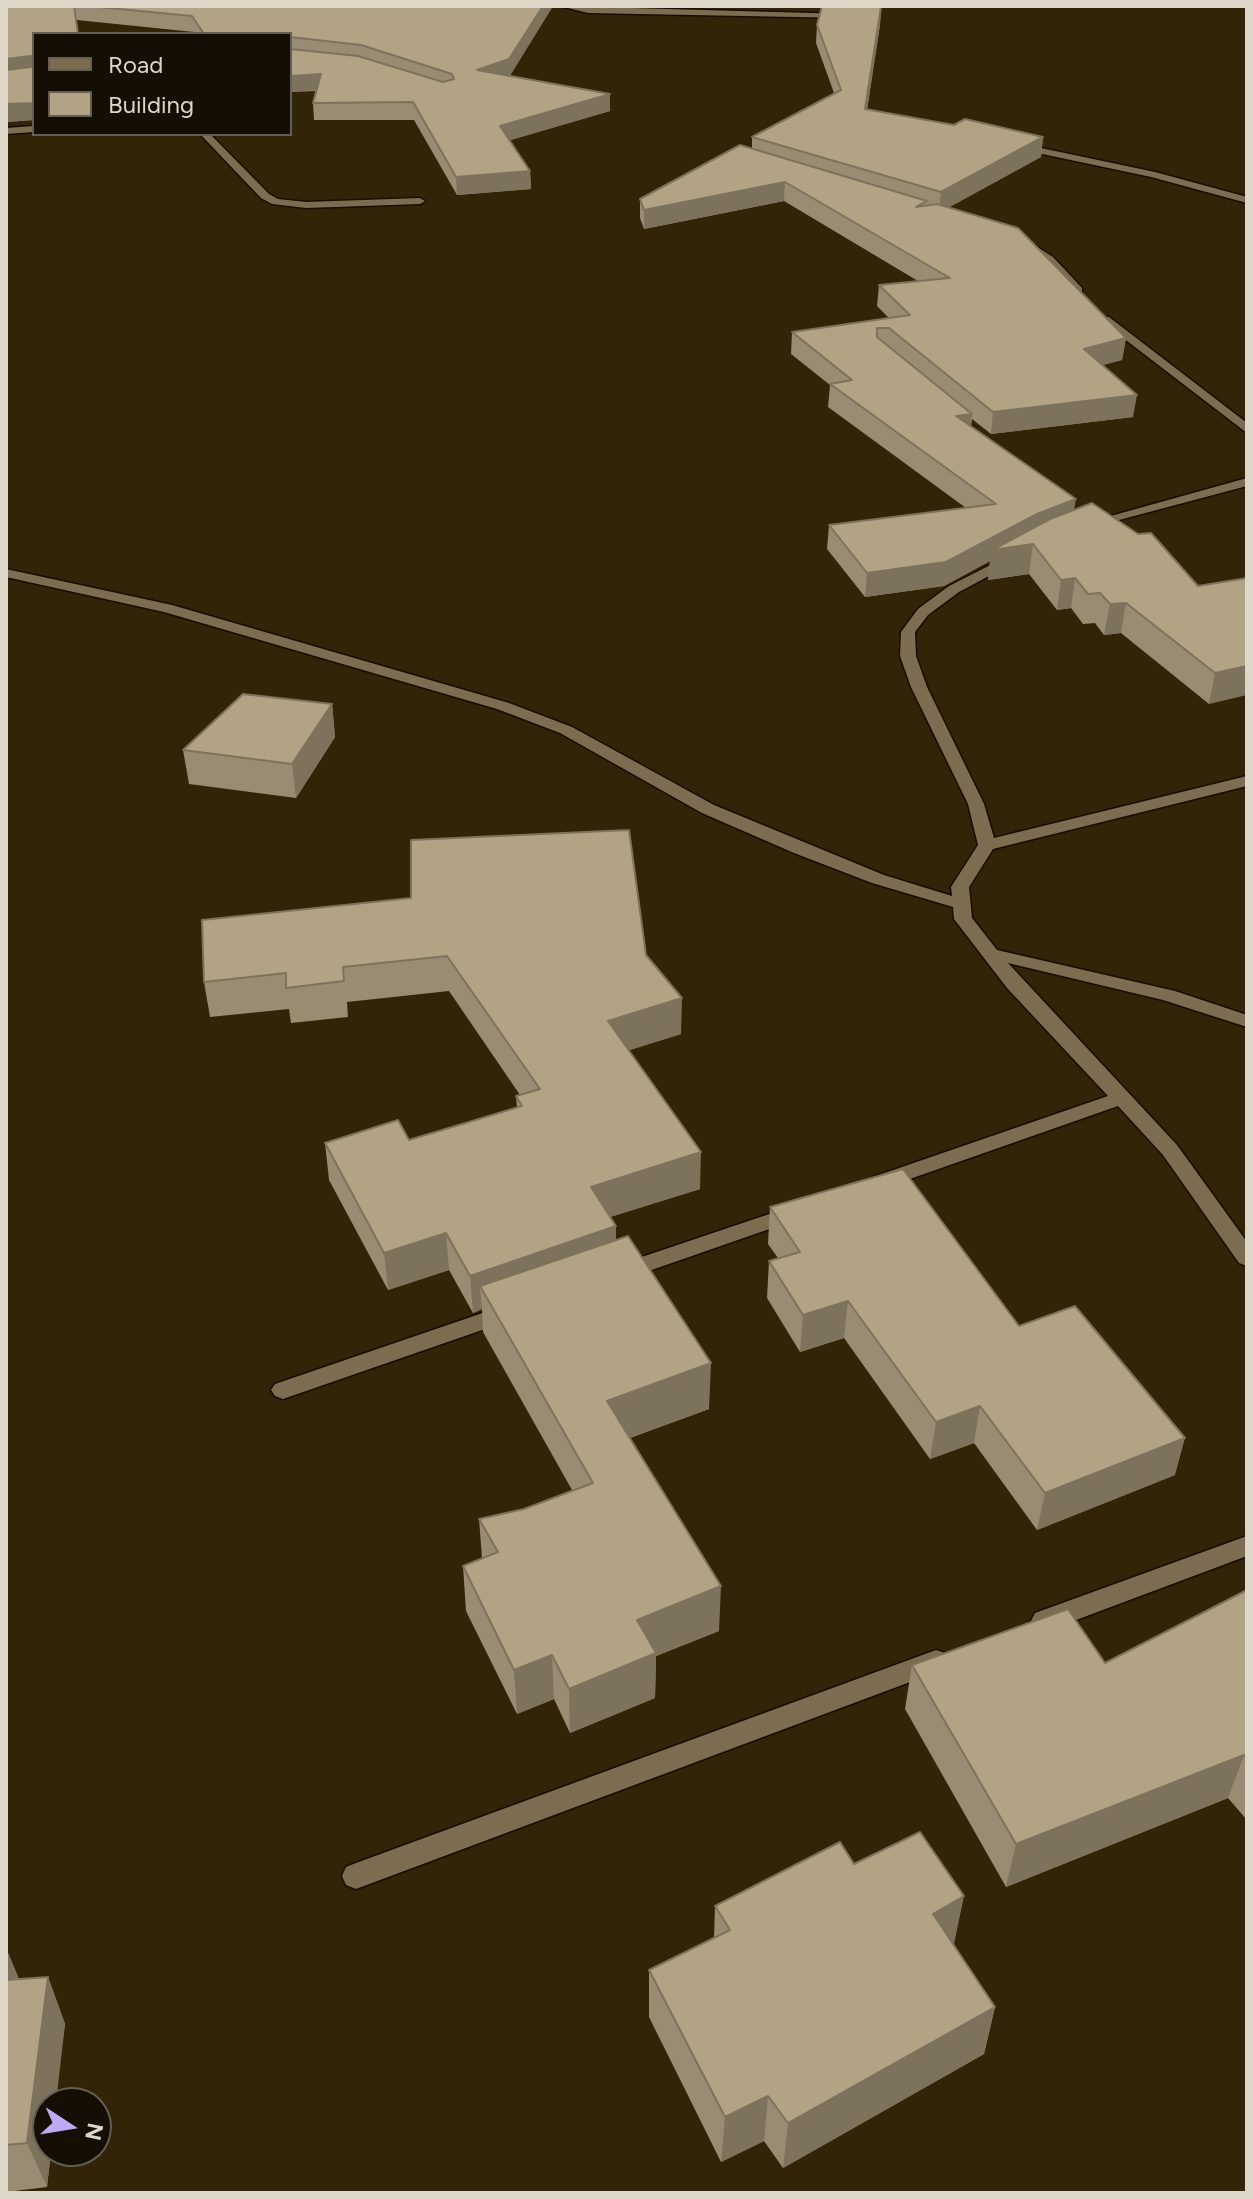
<!DOCTYPE html>
<html>
<head>
<meta charset="utf-8">
<style>
  body { margin:0 }
  #map { position:relative; width:1253px; height:2199px; overflow:hidden; background:#312407; font-family:Figtree,sans-serif }
  canvas { display:block }
  .frame { position:absolute; inset:0; border:8px solid #ded6c6; pointer-events:none }
  .legend { position:absolute; left:32px; top:32px; width:260px; height:104px; box-sizing:border-box; background:#140e04; border:2px solid #655e52; margin:0; padding:10px 14px; list-style:none; font-size:24px; color:#ded6c6 }
  .legend li { display:flex; align-items:center; gap:16px; height:40px }
  .legend b { width:40px; border:2px solid #655e52 }
  .north { position:absolute; left:32px; top:2087px; width:80px; height:80px; box-sizing:border-box; background:#140e04; border:2px solid #655e52; border-radius:50%; rotate:102deg; font-size:22px; font-weight:700; line-height:32px; text-align:center; color:#ded6c6 }
  .north::after { content:''; display:block; margin:auto; width:28px; height:36px; background:#bea9f4; clip-path:polygon(50% 0,100% 100%,50% 72%,0 100%) }
</style>
</head>
<body>
<div id="map">
<canvas width="1253" height="2199"></canvas>
<div class="frame"></div>
<ul class="legend">
<li><b style="height:10px;background:#7c6d50"></b>Road</li>
<li><b style="height:22px;background:#b2a384"></b>Building</li>
</ul>
<div class="north">N</div>
</div>
<script>
const c = document.querySelector('canvas').getContext('2d');
c.lineJoin = 'round';
function poly(rows) {
  const path = new Path2D();
  for (const r of rows) {
    path.moveTo(r[0], r[1]);
    for (let i = 2; i < r.length; i += 2) path.lineTo(r[i], r[i + 1]);
  }
  return path;
}
function stroke(path, color, width, dash) {
  c.strokeStyle = color;
  c.lineWidth = width;
  c.lineCap = dash ? 'butt' : 'round';
  c.setLineDash(dash || []);
  c.stroke(path);
}
function fill(path, color) {
  c.fillStyle = color;
  c.fill(path, 'evenodd');
}
const minor = poly([
  [560,6,847,14,851,16,847,18,588,13,560,6],
  [34,126,34,132,6,134,6,128,34,126],
  [200,134,210,134,269,194,278,199,306,202,420,198,425,201,420,204,306,208,272,204,261,198,200,134],
  [1017,143,1155,172,1247,197,1247,203,1151,177,1014,148,1017,143],
  [1023,243,1031,243,1053,257,1082,288,1082,292,1074,292,1045,261,1023,247,1023,243],
  [1101,317,1109,317,1247,423,1247,433,1101,321,1101,317],
  [1247,478,1247,486,1089,528,1082,524,1247,478],
  [1012,554,1019,558,1017,561,959,592,928,615,915,632,916,656,927,687,984,804,994,838,1247,776,1247,786,993,849,969,887,972,918,997,950,1175,991,1247,1015,1247,1027,1163,1000,1008,963,1177,1145,1247,1242,1247,1266,1239,1263,1163,1155,1118,1106,887,1187,873,1187,870,1182,873,1177,1108,1096,1007,988,954,919,953,907,872,883,794,853,702,813,560,733,497,709,164,612,6,577,6,569,172,605,509,703,572,727,714,805,884,875,952,896,951,887,978,845,968,804,911,687,900,656,901,632,918,609,949,586,1012,554],
  [793,1206,801,1208,804,1213,801,1218,623,1280,615,1278,612,1272,615,1266,793,1206],
  [506,1305,514,1307,517,1313,514,1319,283,1399,275,1396,271,1390,275,1384,506,1305],
  [1247,1536,1247,1556,1044,1632,1035,1629,1031,1621,1035,1613,1247,1536],
  [936,1650,945,1653,949,1661,945,1669,356,1889,346,1885,342,1876,346,1867,356,1863,936,1650]
]);
const wall = poly([
  [6,6,553,6,509,76,610,94,610,111,510,140,530,171,531,189,457,195,414,120,314,120,313,103,317,91,290,92,290,34,195,34,194,32,77,20,34,120,6,122],
  [822,6,881,7,880,25,867,110,954,125,1043,137,1041,157,949,207,1126,338,1122,360,1103,365,1133,417,991,434,972,419,971,426,1074,510,1198,586,1247,578,1209,704,1121,633,1104,635,1095,623,1083,624,1071,608,1057,610,1029,574,988,580,990,561,944,586,865,597,827,549,829,525,966,508,828,407,830,385,791,354,792,332,889,318,877,306,879,285,918,281,784,201,644,229,640,218,640,199,752,148,752,137,834,93,816,43,817,25],
  [332,704,335,737,296,798,189,784,183,750],
  [202,920,646,955,681,1034,629,1050,700,1189,610,1217,616,1226,616,1240,709,1409,630,1438,719,1631,656,1656,655,1698,570,1733,554,1699,517,1714,466,1611,463,1566,482,1558,479,1519,524,1509,572,1490,483,1332,482,1309,473,1313,449,1270,388,1290,329,1180,325,1143,409,1140,517,1108,516,1096,520,1095,449,991,347,1002,348,1017,291,1023,289,1009,210,1017,204,982],
  [770,1207,1019,1326,1175,1475,1037,1530,974,1443,930,1459,844,1338,800,1352,767,1298,769,1261,778,1258,768,1244],
  [1247,1590,1247,1820,1228,1798,1006,1887,905,1709,912,1665,1105,1663],
  [854,1864,953,1944,995,2007,984,2054,783,2168,764,2141,721,2162,649,2017,649,1970,714,1938,715,1906],
  [6,1948,19,1979,48,1977,65,2024,48,2151,51,2151,47,2187,6,2192]
]);
const shadedWall = poly([
  [543,6,553,6,510,76,477,70],
  [881,7,880,25,864,129,865,109],
  [31,56,34,72,6,76,6,59],
  [321,74,323,90,290,92,290,76],
  [610,94,610,111,501,143,500,126],
  [34,103,34,120,6,122,6,104],
  [1043,137,1041,157,939,213,941,192],
  [530,171,531,189,457,195,456,177],
  [785,182,784,201,644,229,644,210],
  [1126,338,1122,360,1081,370,1084,349],
  [1137,395,1133,417,991,434,993,412],
  [972,414,969,437,956,416],
  [1076,499,1072,522,1033,544,1029,574,988,580,990,561,944,586,865,597,867,573,1037,514],
  [1075,578,1071,608,1057,610,1061,580],
  [1126,603,1121,633,1104,635,1110,604],
  [1247,666,1247,695,1209,704,1215,673],
  [332,704,335,737,296,798,292,764],
  [682,998,681,1034,608,1057,608,1021],
  [701,1152,700,1189,591,1223,591,1187],
  [616,1226,616,1263,480,1286,482,1309,473,1313,470,1276],
  [446,1233,449,1270,388,1290,384,1253],
  [848,1301,844,1338,800,1352,803,1315],
  [711,1363,709,1409,607,1446,607,1401],
  [980,1406,974,1443,930,1459,936,1422],
  [1185,1438,1175,1475,1037,1530,1045,1493],
  [721,1586,719,1631,656,1656,655,1698,570,1733,569,1689,637,1620],
  [552,1655,554,1699,517,1714,514,1670],
  [1244,1755,1228,1798,1006,1887,1016,1844],
  [964,1896,954,1944,933,1914],
  [6,1948,20,1982,6,2012],
  [48,1977,65,2024,56,2103,48,2103,48,2151,51,2151,47,2187,27,2143],
  [995,2007,984,2054,783,2168,788,2123],
  [768,2096,764,2141,721,2162,725,2117]
]);
const building = poly([
  [6,6,74,6,78,34,34,34,34,64,31,56,6,59,6,6],
  [88,6,543,6,509,59,477,70,610,94,500,126,530,171,456,177,413,102,313,103,321,74,290,76,290,49,358,56,443,82,454,79,452,74,361,45,290,37,290,34,204,34,192,16,88,6],
  [822,6,881,7,865,109,954,125,965,119,1043,137,941,192,752,137,841,90,817,25,822,6],
  [34,65,34,103,6,104,6,70,31,67,34,65],
  [740,145,927,201,916,207,937,204,1018,228,1126,338,1084,349,1137,395,993,412,889,328,877,328,877,337,972,414,956,416,1076,499,1037,514,946,562,867,573,829,525,996,504,830,384,852,380,792,332,910,315,879,285,950,278,785,182,644,210,640,199,740,145],
  [1092,503,1138,534,1151,533,1198,586,1247,578,1247,666,1215,673,1126,603,1110,604,1100,593,1088,594,1075,578,1061,580,1033,544,992,550,1050,519,1092,503],
  [243,694,332,704,292,764,183,750,243,694],
  [629,830,646,955,682,998,608,1021,701,1152,591,1187,616,1226,470,1276,446,1233,384,1253,325,1143,398,1120,409,1140,522,1106,516,1096,540,1089,447,956,343,967,344,981,286,988,286,973,204,982,202,920,411,898,411,840,629,830],
  [903,1169,1019,1326,1075,1306,1185,1438,1045,1493,980,1406,936,1422,848,1301,803,1315,769,1261,800,1252,770,1207,903,1169],
  [628,1236,711,1363,607,1401,721,1586,637,1620,656,1653,569,1689,552,1655,514,1670,463,1566,498,1552,479,1519,524,1509,593,1483,480,1286,628,1236],
  [1247,1590,1247,1759,1244,1755,1016,1844,912,1665,1068,1609,1105,1663,1247,1590],
  [920,1832,964,1896,933,1914,995,2007,788,2123,768,2096,725,2117,649,1970,730,1930,715,1906,840,1842,854,1864,920,1832],
  [48,1977,27,2143,6,2145,6,1980,48,1977]
]);
stroke(minor, '#170d00', 3);
fill(minor, '#7c6d50');
fill(wall, '#998c72');
fill(shadedWall, '#7d725c');
fill(building, '#b2a384');
stroke(building, '#7d725c', 2);
</script>
</body>
</html>
